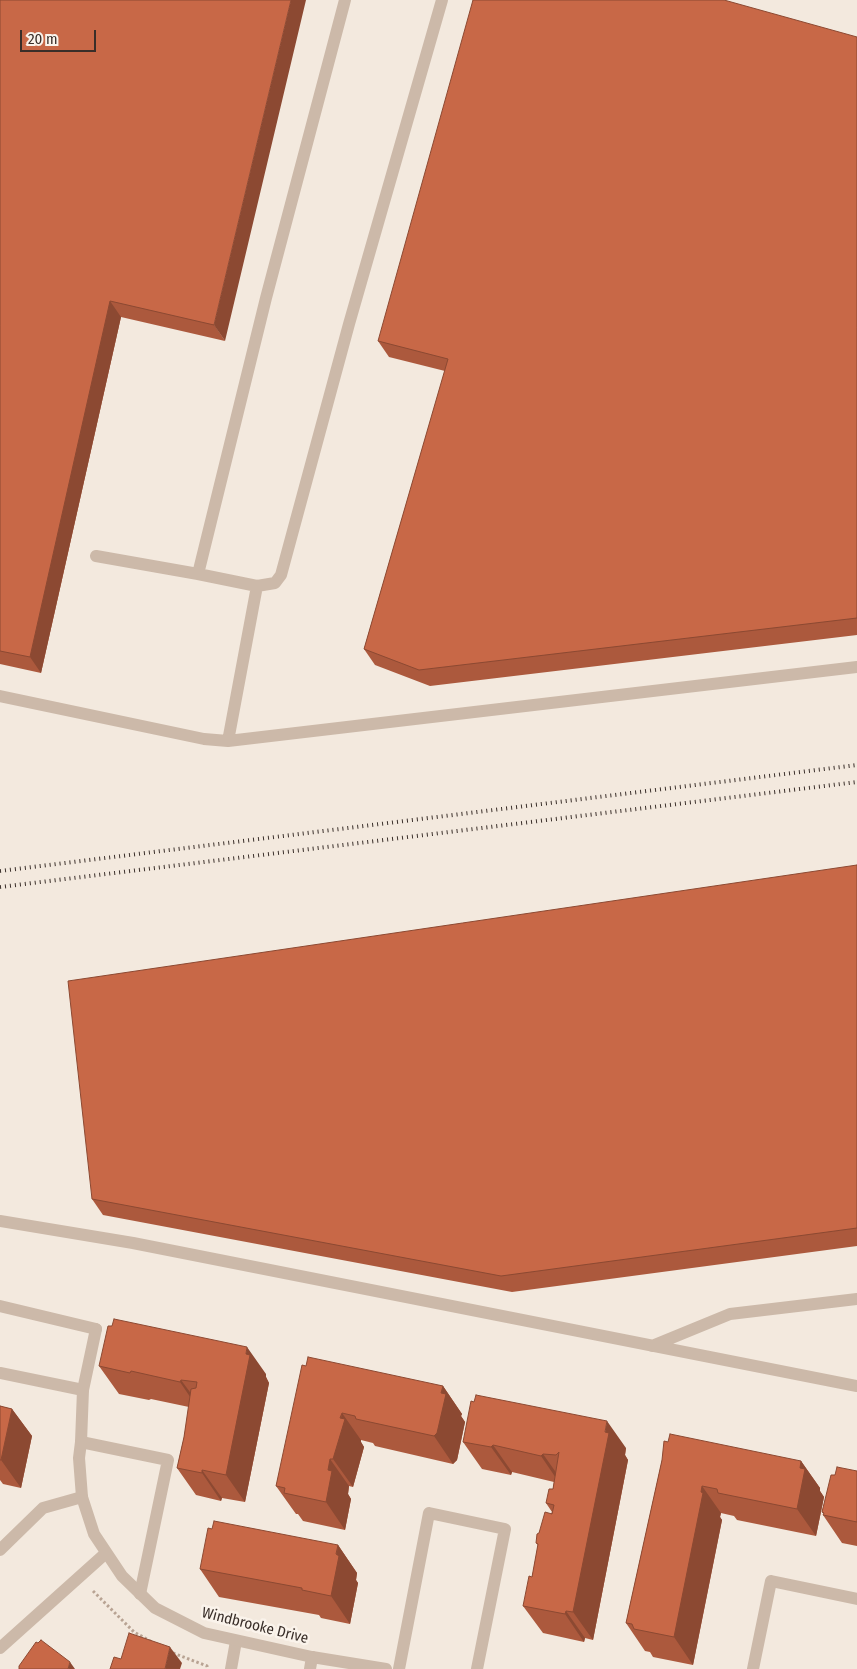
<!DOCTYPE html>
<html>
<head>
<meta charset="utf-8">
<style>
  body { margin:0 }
  #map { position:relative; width:857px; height:1669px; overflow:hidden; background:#f3e9de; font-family:"Fira Sans Condensed",sans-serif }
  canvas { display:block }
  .scale { position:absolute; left:20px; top:30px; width:76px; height:22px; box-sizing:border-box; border:2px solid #392e29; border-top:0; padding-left:6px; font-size:15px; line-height:18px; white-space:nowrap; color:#392e29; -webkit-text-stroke:4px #faf3eb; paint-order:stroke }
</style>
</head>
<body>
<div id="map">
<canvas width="857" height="1669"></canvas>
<div class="scale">20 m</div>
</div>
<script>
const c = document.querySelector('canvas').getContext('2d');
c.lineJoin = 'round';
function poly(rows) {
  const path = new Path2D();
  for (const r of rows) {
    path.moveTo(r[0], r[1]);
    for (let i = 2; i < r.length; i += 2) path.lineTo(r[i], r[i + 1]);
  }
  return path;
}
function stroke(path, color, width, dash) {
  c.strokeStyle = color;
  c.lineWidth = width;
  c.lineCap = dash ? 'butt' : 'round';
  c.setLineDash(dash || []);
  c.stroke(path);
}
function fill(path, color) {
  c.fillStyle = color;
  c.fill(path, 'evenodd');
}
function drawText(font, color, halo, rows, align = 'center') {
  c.font = font + ' "Fira Sans Condensed",sans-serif';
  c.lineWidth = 5;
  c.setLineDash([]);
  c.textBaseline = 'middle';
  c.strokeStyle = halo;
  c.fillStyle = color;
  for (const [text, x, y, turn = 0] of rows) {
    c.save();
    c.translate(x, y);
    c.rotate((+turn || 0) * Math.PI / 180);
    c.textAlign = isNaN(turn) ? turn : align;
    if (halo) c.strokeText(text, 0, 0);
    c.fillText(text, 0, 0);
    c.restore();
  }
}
const path = poly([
  [93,1591,134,1632,152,1642],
  [173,1653,207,1666,207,1669]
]);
const service = poly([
  [345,0,266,298,198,574,257,586,275,583,281,575,349,324,442,0],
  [96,556,198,574],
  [0,696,204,739,228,741,857,667],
  [228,741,257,586],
  [0,1221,133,1243,857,1386],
  [0,1306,96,1329],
  [652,1346,730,1314,857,1299],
  [0,1373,83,1390],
  [81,1442,168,1460,140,1594],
  [0,1550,43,1508,82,1497],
  [0,1648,106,1553],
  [231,1669,236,1641],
  [310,1669,312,1657],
  [399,1669,429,1513,505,1529,477,1669],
  [753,1669,771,1581,857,1599]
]);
const minor = poly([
  [96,1329,83,1390,81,1442,79,1458,82,1497,94,1534,122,1576,155,1608,204,1633,312,1657,386,1669]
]);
const rail = poly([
  [0,871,857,765],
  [0,887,857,782]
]);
const wall = poly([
  [0,0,225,341,121,317,41,673,0,664],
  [857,37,857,635,430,686,375,665,364,649,445,371,389,357,378,341],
  [857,865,857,1246,512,1292,103,1215,92,1199],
  [99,1366,266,1374,266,1377,269,1383,245,1502,222,1498,221,1501,196,1495,177,1468,184,1437,189,1407,151,1399,149,1400,119,1394],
  [306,1366,443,1386,462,1414,461,1416,465,1422,457,1460,453,1464,375,1446,373,1443,361,1440,361,1442,364,1447,353,1487,349,1486,348,1494,351,1499,345,1530,303,1521,298,1514,296,1514,276,1486],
  [0,1406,12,1409,32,1436,21,1488,3,1484,0,1480],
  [463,1442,626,1448,625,1455,628,1460,593,1640,585,1638,584,1642,543,1633,523,1606,532,1577,538,1545,536,1543,539,1533,552,1512,546,1503,553,1489,554,1482,512,1472,511,1475,482,1469],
  [662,1460,801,1461,820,1488,820,1491,824,1497,816,1536,737,1520,734,1516,721,1513,720,1517,722,1520,693,1665,653,1657,650,1652,645,1651,626,1623],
  [857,1471,857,1546,842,1543,823,1515,824,1514,822,1512,835,1475],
  [338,1545,357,1573,356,1580,358,1583,350,1624,321,1618,319,1615,219,1597,200,1569]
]);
const shadedWall = poly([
  [291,0,306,0,225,341,214,325],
  [110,301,121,317,41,673,30,657],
  [247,1347,266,1374,266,1377,269,1383,245,1502,226,1475],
  [181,1380,201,1407,199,1410,180,1382],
  [443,1386,462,1414,461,1416,465,1422,457,1460,453,1464,434,1436],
  [12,1409,32,1436,21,1488,1,1460],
  [342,1413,361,1440,361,1442,364,1447,353,1487,333,1459],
  [607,1421,626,1448,625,1455,628,1460,593,1640,573,1612],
  [493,1445,512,1472,511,1475,491,1447],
  [543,1454,562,1481,560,1484,541,1456],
  [330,1459,349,1486,348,1494,351,1499,345,1530,326,1502,328,1470],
  [801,1461,820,1488,820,1491,824,1497,816,1536,797,1509,800,1468],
  [202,1470,222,1498,221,1501,202,1473],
  [702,1486,721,1513,720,1517,722,1520,693,1665,674,1637],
  [338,1545,357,1573,356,1580,358,1583,350,1624,331,1596],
  [566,1611,585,1638,584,1642,565,1614],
  [170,1647,182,1663,180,1669,165,1669],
  [70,1662,75,1669,68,1669]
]);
const building = poly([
  [0,0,291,0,214,325,110,301,30,657,0,651,0,0],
  [473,0,724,0,857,37,857,618,419,670,364,649,448,359,378,341,473,0],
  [857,865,857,1228,501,1276,92,1199,68,981,857,865],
  [114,1319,247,1347,246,1354,250,1355,226,1475,202,1470,202,1473,177,1468,184,1437,191,1389,196,1388,197,1382,181,1380,180,1382,131,1371,130,1373,99,1366,108,1326,112,1326,114,1319],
  [308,1357,443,1386,441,1393,446,1394,437,1433,434,1436,356,1419,355,1416,342,1413,340,1418,345,1419,333,1459,330,1459,328,1470,332,1471,326,1502,284,1493,285,1488,276,1486,302,1365,306,1366,308,1357],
  [476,1395,607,1421,605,1432,609,1433,573,1612,566,1611,565,1614,523,1606,529,1576,532,1577,538,1544,536,1543,537,1534,539,1533,545,1512,552,1514,554,1505,546,1503,549,1489,553,1489,559,1452,556,1455,543,1454,541,1456,493,1445,491,1447,463,1442,471,1401,474,1402,476,1395],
  [0,1406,12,1409,1,1460,0,1460,0,1406],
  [670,1434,801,1461,800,1468,805,1469,797,1509,718,1493,717,1489,702,1486,701,1492,703,1493,674,1637,634,1629,632,1624,626,1623,662,1460,664,1441,668,1442,670,1434],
  [837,1467,857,1471,857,1522,823,1515,824,1513,822,1512,831,1475,835,1475,837,1467],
  [214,1521,338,1545,336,1554,339,1556,331,1596,302,1590,302,1588,200,1569,208,1528,212,1529,214,1521],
  [129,1633,170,1647,165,1669,110,1669,114,1657,121,1659,129,1633],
  [41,1640,70,1662,68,1669,19,1669,19,1666,36,1642,38,1643,41,1640]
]);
const streetNames = [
  ["Windbrooke Drive",255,1626,14]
];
stroke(path, '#b8a393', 3, [2.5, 2.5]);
stroke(service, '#ccb9a9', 12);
stroke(minor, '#ccb9a9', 12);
stroke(rail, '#392e29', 4, [1, 4]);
fill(wall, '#ac593d');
fill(shadedWall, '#8c4932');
fill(building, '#c86847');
stroke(building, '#8c4932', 1);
drawText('15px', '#392e29', '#faf3eb', streetNames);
</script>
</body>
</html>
